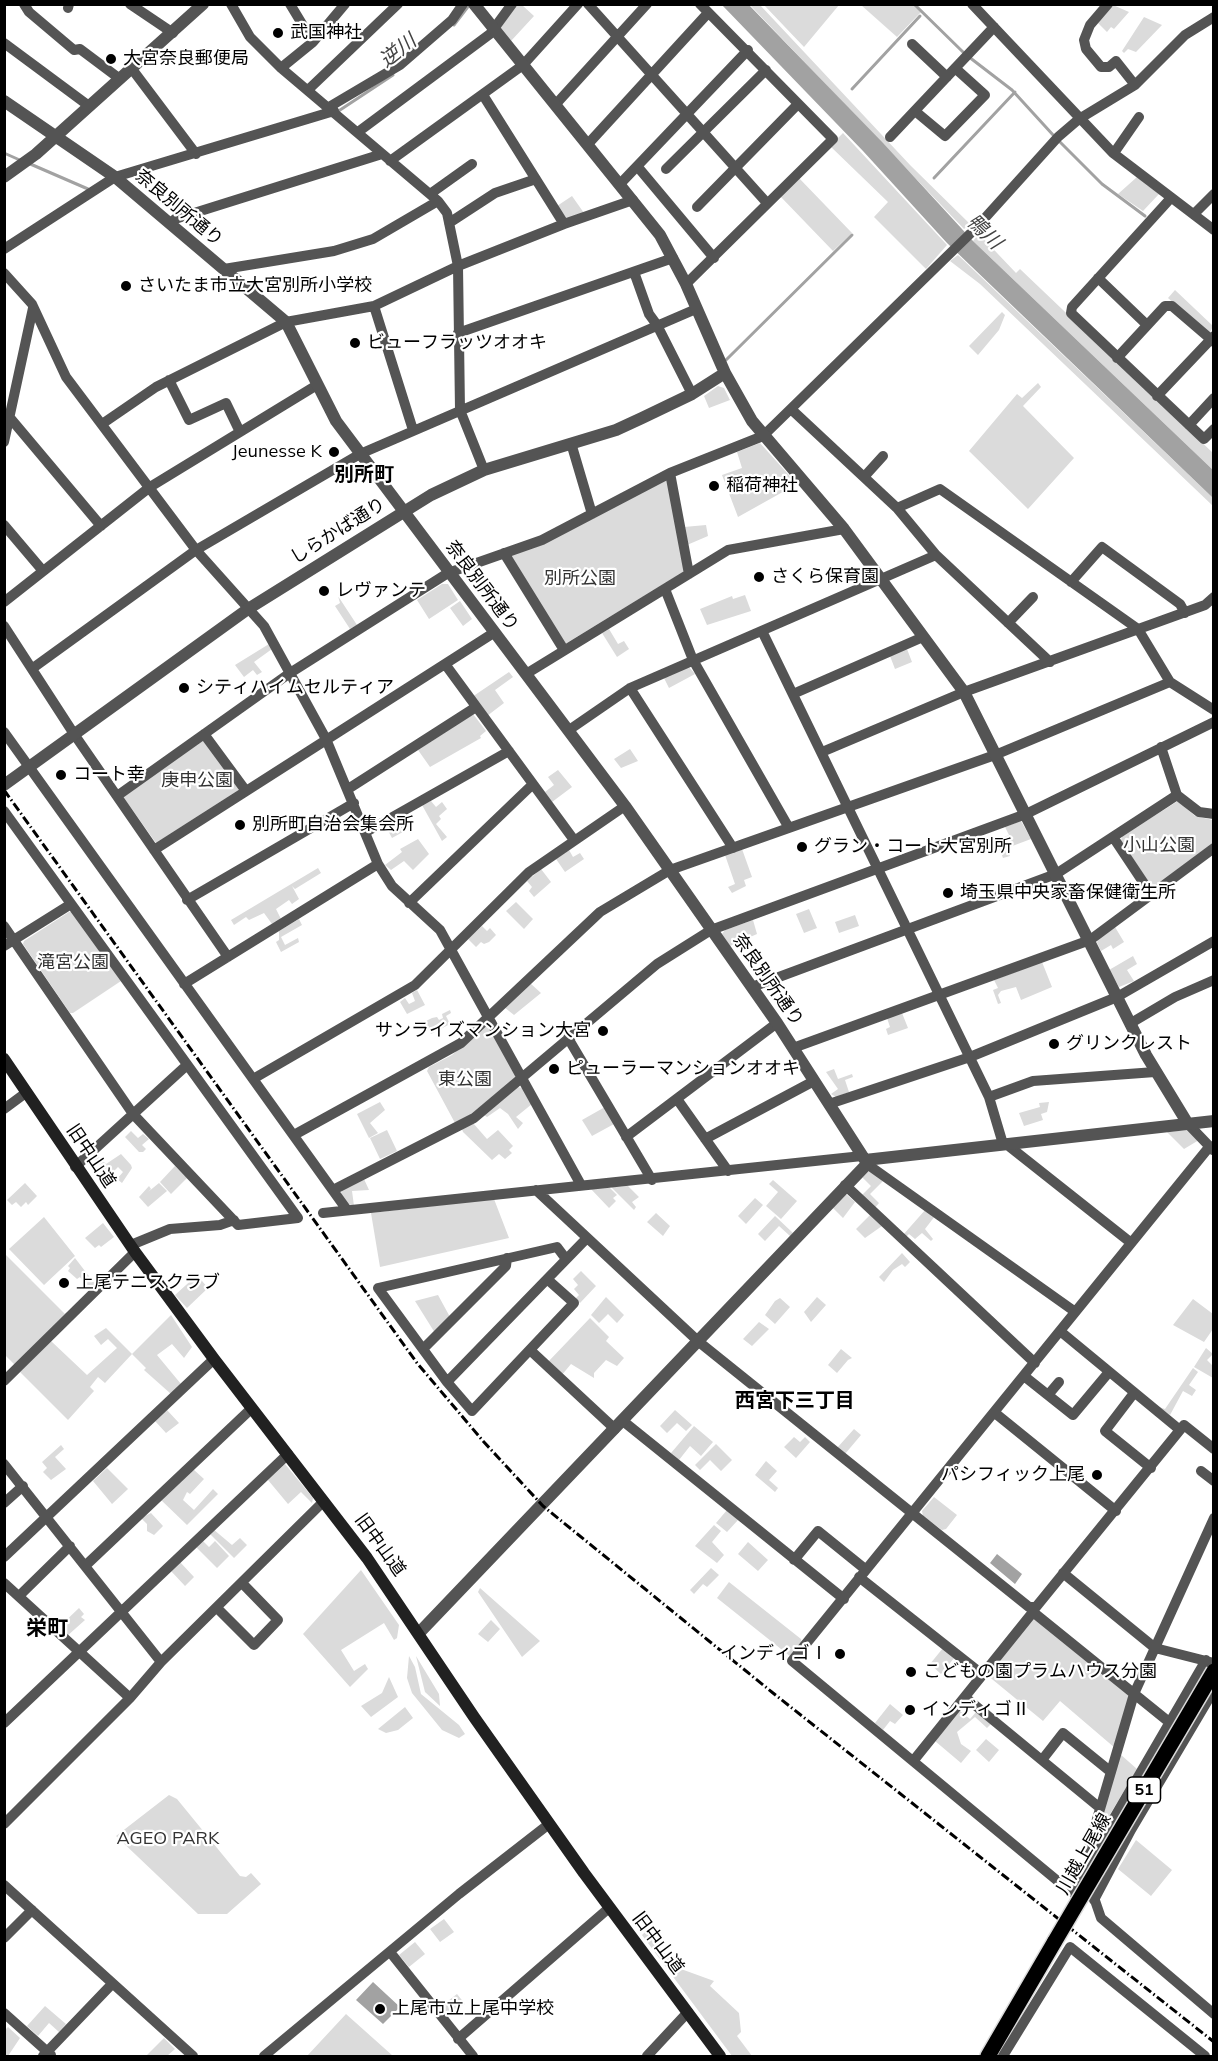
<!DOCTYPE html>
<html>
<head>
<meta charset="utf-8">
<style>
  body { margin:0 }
  #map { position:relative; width:1218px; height:2061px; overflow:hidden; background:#fff; font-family:Mulish,sans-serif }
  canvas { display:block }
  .frame { position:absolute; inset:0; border:6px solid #000; pointer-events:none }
</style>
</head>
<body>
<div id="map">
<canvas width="1218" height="2061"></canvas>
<div class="frame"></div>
</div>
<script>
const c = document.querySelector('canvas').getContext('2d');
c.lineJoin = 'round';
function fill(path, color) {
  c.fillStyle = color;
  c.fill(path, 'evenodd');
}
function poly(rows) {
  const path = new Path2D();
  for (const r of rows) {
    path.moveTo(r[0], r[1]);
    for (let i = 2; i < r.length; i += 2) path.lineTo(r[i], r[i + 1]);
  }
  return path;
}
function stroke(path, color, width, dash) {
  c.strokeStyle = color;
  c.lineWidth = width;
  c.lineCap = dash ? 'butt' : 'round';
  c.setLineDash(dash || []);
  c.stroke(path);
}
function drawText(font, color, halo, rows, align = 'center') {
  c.font = font + ' Mulish,"Noto Sans JP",sans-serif';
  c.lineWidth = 4.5;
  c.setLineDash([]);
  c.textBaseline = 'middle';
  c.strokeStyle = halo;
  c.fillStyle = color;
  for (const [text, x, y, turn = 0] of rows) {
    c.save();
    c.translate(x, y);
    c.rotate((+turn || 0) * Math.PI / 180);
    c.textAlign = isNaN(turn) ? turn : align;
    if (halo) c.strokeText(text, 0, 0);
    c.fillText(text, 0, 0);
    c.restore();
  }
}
const green = poly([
  [517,5,522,5,534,16,511,41,497,26],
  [750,5,760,5,911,166,970,224,964,229],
  [764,5,839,5,804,47],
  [861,5,916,5,922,11,897,37],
  [1113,5,1129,12,1114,29,1111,27,1107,32,1097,22],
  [1144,17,1162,25,1136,52,1128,49,1124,53,1122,51],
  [843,133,947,245,926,269,874,217,888,202,830,146],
  [798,177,852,233,833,251,779,195],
  [1137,177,1159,194,1143,211,1118,194],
  [572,196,584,213,566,219,557,206],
  [979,234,1016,273,1020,269,1213,453,1213,470,973,241],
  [958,255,1213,498,1213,506,980,284,950,261],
  [1175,290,1213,326,1209,335,1168,298],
  [1002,312,1005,315,999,330,978,355,969,346],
  [1038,383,1041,387,1023,406,1074,458,1028,509,969,451,1017,394,1022,398],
  [718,386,724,388,730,400,709,408,704,396],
  [760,443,797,484,738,517,722,475,742,468,737,452],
  [667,479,685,571,565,644,510,556],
  [706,525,708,536,687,545,684,527],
  [442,584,448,584,458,600,429,619,417,600],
  [745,595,751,611,707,625,700,609,732,596,733,599],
  [338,596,357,625,350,629,335,606,340,603],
  [460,601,472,619,463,626,450,608],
  [609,629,618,644,624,641,629,649,617,657,602,633],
  [269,644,272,649,254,662,262,672,257,675,253,670,244,677,235,665],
  [907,649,912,662,895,669,890,656],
  [689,667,695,674,669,688,664,678],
  [509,672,513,677,495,690,504,703,487,716,472,697],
  [473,714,486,731,480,736,481,738,430,767,418,750],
  [205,739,240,789,156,843,122,795],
  [630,749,638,761,621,768,614,759],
  [558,770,572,787,552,802,545,792,554,785,548,777],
  [431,801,436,807,442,802,447,809,439,816,441,819,436,824,447,837,442,841,422,805],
  [1178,801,1195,816,1213,820,1213,843,1154,887,1150,886,1121,841,1122,836],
  [404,817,410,828,392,838,386,827],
  [1021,821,1031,839,1007,848,1010,856,1003,858,996,840,1009,835,1005,827],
  [418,839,429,854,413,870,404,861,391,870,385,865,402,852,400,849],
  [742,849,752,877,744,880,746,886,732,893,728,887,735,884,725,855],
  [569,850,573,857,580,853,584,859,565,872,556,859],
  [318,868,321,873,295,889,292,886,299,899,292,904,289,900,276,909,281,919,272,924,264,913,249,920,246,917,234,925,231,920],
  [541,869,551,882,534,897,529,891,532,887,527,881],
  [516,902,533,919,524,929,506,911],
  [809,909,817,928,804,933,796,914],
  [69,912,73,912,121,981,73,1013,70,1013,23,944,24,941],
  [855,915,859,926,839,933,835,922],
  [299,919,302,925,281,937,285,945,298,938,299,942,281,952,276,942,279,940,279,931],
  [753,920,757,934,730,946,722,934,725,930],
  [482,926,487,931,490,928,496,935,489,942,484,944,481,942,476,947,468,939],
  [1115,927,1124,942,1113,949,1111,945,1101,951,1097,943,1098,939],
  [1133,956,1137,964,1127,970,1134,981,1119,987,1109,970],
  [1042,962,1052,987,1021,1000,1016,987,1001,991,998,995,1001,1003,998,1004,993,990,998,988,994,980],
  [530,983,541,993,514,1015,504,1007],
  [417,990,425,1005,407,1014,400,1002,405,998,409,1004,415,1001,412,993],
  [450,1010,451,1013,446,1016,450,1024,431,1034,426,1024,413,1030,412,1028,432,1018,437,1017,439,1020,443,1018,442,1014],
  [902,1013,908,1028,888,1035,886,1029,890,1027,887,1018],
  [484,1026,489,1027,515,1074,515,1078,470,1115,455,1123,427,1071,429,1067,452,1055],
  [834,1069,838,1079,852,1074,853,1077,845,1080,849,1092,836,1097,831,1094,838,1089,826,1072],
  [517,1087,523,1088,532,1104,516,1117,523,1123,518,1129,508,1114,500,1108,487,1117,484,1115],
  [380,1102,385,1110,370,1123,378,1133,369,1138,357,1114],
  [1049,1102,1047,1112,1041,1114,1043,1120,1024,1126,1019,1113,1040,1107,1039,1103],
  [605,1107,614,1124,592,1136,582,1120],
  [473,1123,487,1139,498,1130,513,1146,509,1150,512,1153,505,1159,499,1154,492,1160,463,1132,462,1129],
  [387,1130,397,1151,380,1159,370,1138],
  [1189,1130,1199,1140,1184,1149,1167,1132],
  [131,1131,138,1138,143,1134,149,1139,142,1145,146,1149,143,1152,139,1152,125,1137],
  [96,1154,106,1164,121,1154,131,1165,132,1168,122,1183,117,1179,123,1172,118,1167,111,1174,94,1160],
  [175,1166,187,1178,171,1194,160,1182],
  [870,1170,883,1181,870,1194,879,1203,873,1210,861,1196,871,1186,862,1177],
  [364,1179,369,1190,352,1191,354,1206,348,1204,341,1194,342,1189],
  [773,1180,797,1201,781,1219,766,1206,778,1192,769,1184],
  [25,1183,37,1196,28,1205,26,1202,21,1207,16,1202,12,1205,7,1200],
  [159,1183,167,1191,148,1207,139,1197,149,1186,151,1189,148,1192],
  [628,1186,639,1197,632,1202,636,1207,634,1210,611,1187],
  [609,1187,617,1195,613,1198,616,1201,609,1208,590,1188],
  [846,1194,855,1202,843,1218,832,1207],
  [755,1198,763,1205,746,1224,738,1216],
  [494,1199,509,1238,380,1267,371,1213],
  [926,1209,935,1216,925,1229,933,1239,931,1241,922,1233,915,1239,909,1234,905,1238,903,1235],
  [656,1213,670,1226,663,1236,647,1222],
  [871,1214,882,1226,865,1238,856,1229],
  [775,1216,793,1233,790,1236,779,1226,765,1241,758,1234],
  [44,1217,75,1256,44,1285,9,1249],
  [103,1223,114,1237,101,1247,99,1245,95,1248,85,1238],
  [902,1253,910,1262,905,1267,902,1264,893,1270,884,1282,879,1277],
  [5,1254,65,1314,15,1365,5,1355],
  [75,1258,95,1284,89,1290,80,1277,77,1279,68,1271,70,1268,68,1266],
  [581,1271,596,1286,580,1303,575,1299,579,1295,574,1289,578,1285,573,1279],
  [197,1275,208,1288,187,1308,175,1295],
  [438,1295,450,1317,435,1333,415,1301],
  [606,1297,624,1315,617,1323,608,1314,599,1323,591,1315],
  [817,1297,826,1305,811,1322,804,1312],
  [780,1298,790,1307,775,1324,765,1315,775,1301],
  [1193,1299,1213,1314,1213,1329,1204,1342,1173,1325],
  [171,1315,192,1347,184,1358,172,1344,157,1355,181,1384,171,1394,144,1370,146,1368,132,1354,105,1383,98,1377,90,1387,94,1391,68,1420,20,1372,51,1341,87,1375,117,1348,108,1339,101,1345,94,1336,106,1328,132,1354],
  [590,1318,609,1337,606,1341,624,1358,617,1366,606,1360,594,1373,594,1378,571,1364,561,1376,547,1363],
  [759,1322,769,1329,752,1346,743,1339],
  [1206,1348,1213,1354,1207,1360,1213,1366,1213,1378,1194,1367],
  [841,1349,852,1358,848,1360,837,1373,828,1365],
  [1193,1368,1198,1372,1189,1385,1196,1390,1192,1396,1183,1391,1170,1415,1159,1407,1165,1409],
  [167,1410,179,1423,166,1433,155,1421],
  [675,1410,692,1425,686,1431,677,1423,667,1433,660,1426],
  [694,1426,713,1442,701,1456,690,1446,679,1460,671,1453],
  [854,1429,861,1435,845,1454,837,1448],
  [794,1437,800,1442,805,1437,810,1442,796,1458,784,1447],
  [716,1444,732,1460,721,1471,710,1460,700,1470,695,1465],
  [61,1445,64,1449,55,1457,66,1469,51,1480,43,1472,47,1468,42,1462],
  [766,1461,777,1471,769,1480,778,1488,775,1492,755,1475],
  [285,1464,313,1498,312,1503,301,1492,288,1504,268,1480],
  [107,1468,128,1489,112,1504,93,1481],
  [193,1469,204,1479,190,1494,187,1492,183,1500,194,1510,213,1489,218,1494,187,1525,160,1499],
  [934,1497,957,1515,946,1529,942,1530,923,1516,922,1511],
  [727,1510,738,1520,727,1532,716,1523],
  [151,1513,163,1526,154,1535,147,1531,147,1524,141,1518],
  [714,1525,721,1531,712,1542,724,1555,717,1563,695,1546],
  [213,1529,232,1545,240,1538,247,1545,234,1558,209,1533],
  [203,1541,209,1547,215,1541,229,1556,217,1568,196,1547],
  [748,1542,768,1560,758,1571,738,1554],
  [180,1562,194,1577,185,1586,171,1571],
  [711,1568,719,1575,707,1587,703,1584,694,1594,690,1590],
  [361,1570,399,1625,397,1638,394,1640,384,1623,341,1650,354,1671,365,1664,368,1669,350,1687,303,1634],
  [729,1582,801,1639,802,1644,791,1657,717,1598],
  [480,1588,540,1641,522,1657,478,1592],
  [79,1608,84,1614,81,1617,85,1620,66,1637,58,1628],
  [1036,1618,1131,1695,1115,1748,1060,1701,1043,1721,987,1675,1031,1619],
  [491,1620,500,1629,488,1642,478,1634],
  [943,1648,955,1657,941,1674,930,1664],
  [409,1656,415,1667,421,1694,459,1725,465,1734,459,1738,442,1730,412,1693,407,1678],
  [416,1656,439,1694,440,1706,425,1692],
  [389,1677,398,1697,371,1717,361,1706,382,1693],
  [890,1704,903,1715,895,1724,890,1721,883,1730,875,1723],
  [405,1707,413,1718,398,1730,386,1733,378,1729],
  [960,1711,970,1719,976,1712,991,1724,987,1728,975,1717,957,1732,961,1744,971,1751,961,1763,935,1741],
  [986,1739,999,1750,989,1762,976,1750],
  [1120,1754,1137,1769,1106,1821,1102,1818],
  [169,1795,177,1799,240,1876,246,1877,251,1873,261,1884,227,1914,198,1914,116,1836],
  [1136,1840,1172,1870,1151,1896,1118,1869],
  [444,1919,454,1932,440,1942,430,1929],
  [648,1929,657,1945,681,1969,714,1981,710,1986,739,2013,741,2032,737,2036,752,2056,732,2056,642,1935],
  [415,1942,425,1954,409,1967,399,1955],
  [457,1994,465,2004,454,2010,455,2013,448,2018,439,2008],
  [45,2006,66,2024,59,2032,49,2023,38,2036,27,2026],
  [346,2014,393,2056,307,2056],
  [8,2027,20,2038,8,2056,5,2056,5,2030],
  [164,2038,175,2049,167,2056,146,2056]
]);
const water = poly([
  [722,5,749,5,883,143,973,241,1213,470,1213,498,947,243,863,151],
  [997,1554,1022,1574,1015,1584,990,1563],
  [373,1982,400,2007,383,2024,356,2000]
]);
const stream = poly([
  [914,4,964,53],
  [454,25,470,4],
  [969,57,1012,90,1054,136],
  [852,89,920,16],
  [337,112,393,75],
  [1059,141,1102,184,1145,216],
  [4,153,22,161],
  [28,163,88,189],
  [934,178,1015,92],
  [726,360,852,235]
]);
const minor = poly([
  [24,4,29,12,74,50,80,49,120,79],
  [130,4,173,33],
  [231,4,250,37,281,68,438,201,447,213,458,266,460,410,484,470],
  [290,4,313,42],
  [588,4,767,203],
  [972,4,1113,153,1214,230],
  [1108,4,1090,25,1084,40,1086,49,1101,67,1109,67,1116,61,1135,85],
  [68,8,69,4],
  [4,43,89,106],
  [912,44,947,77],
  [281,68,313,42,345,4],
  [132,69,196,154],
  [309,89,398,4],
  [483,95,564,224],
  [556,104,647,4],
  [329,107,400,65,452,20,463,4],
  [915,111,945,136,985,95,955,68],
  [358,132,490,34,512,4],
  [890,137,994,27],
  [588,144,708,13],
  [1114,153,1139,117],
  [390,161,523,65,578,4],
  [637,166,714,258],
  [666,169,766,70],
  [620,184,748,50],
  [430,194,472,164],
  [1170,199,1072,307,1071,313,1204,439,1214,429],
  [697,207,798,104],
  [1194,214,1214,194],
  [449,223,495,193,536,179],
  [170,224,175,219,382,154],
  [4,249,115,177,334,111],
  [224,269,334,251,373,239,438,201],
  [634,272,649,314,657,325,692,394],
  [4,273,32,304,66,377,196,550,264,626,326,739,378,864,392,886,440,930,581,1185],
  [1098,278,1147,325],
  [686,284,833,139,700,4],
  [374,306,413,430],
  [458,333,673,258],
  [1117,358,1165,306,1172,306,1214,342],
  [169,380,189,420,226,403,240,432],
  [1157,396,1214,336],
  [792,410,897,508,936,555,1050,662],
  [4,416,11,419,101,526],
  [102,424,156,387,286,322,374,306,458,266,564,224,633,200],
  [1189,425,1214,398],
  [4,442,33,308],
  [571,443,592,514],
  [670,473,689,574],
  [864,477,883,456],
  [897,508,940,489,1138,629,1170,682,1214,710],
  [4,525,43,571],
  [504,553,564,650],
  [1071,582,1102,547,1180,604,1185,613],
  [665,589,693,660,789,828],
  [4,602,150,487,317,385],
  [1008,623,1033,597],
  [4,626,74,734,228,957],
  [762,631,989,1097],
  [445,664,574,840],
  [33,668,196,550,360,454,696,309],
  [526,674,728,550,844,529],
  [630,688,733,848],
  [793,694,923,637],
  [569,730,630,688,936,555],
  [4,732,347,1210],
  [204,734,246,791],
  [822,752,964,692,1205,605,1214,597],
  [348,789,476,707],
  [1177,795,1199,812,1214,814],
  [117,796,290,673,448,573,542,540,670,473,763,436,975,229,1058,137,1079,119,1135,85,1185,35,1214,17],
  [4,811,298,1218,238,1225,133,1114,4,926],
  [366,832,509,751],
  [1113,837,1151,894],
  [154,850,495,632],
  [187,900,354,803],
  [409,903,533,784],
  [4,946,71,904],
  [184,984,378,864],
  [752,987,1056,874,1177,795,1161,747],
  [1131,1023,1175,997,1214,980],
  [568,1038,652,1180],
  [793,1048,1090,940,1214,848],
  [253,1079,415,985,529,872,625,806],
  [677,1099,728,1171],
  [829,1104,970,1057,1117,997,1214,941],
  [4,1109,27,1092],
  [1188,1124,1213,1150],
  [294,1135,461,1043,600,912,670,870,995,755,1170,682],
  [626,1137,777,1023],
  [705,1139,814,1081],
  [1009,1143,1010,1147,1130,1242],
  [1003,1144,989,1097,1033,1081,1155,1072],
  [867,1164,1074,1311],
  [75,1167,187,1065],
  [845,1185,1035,1363],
  [333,1190,474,1118,657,964,711,930,1026,814,1214,722],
  [536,1190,699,1342,1029,1607,1036,1607,1184,1425,1214,1449],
  [323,1213,862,1156],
  [131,1245,170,1229,220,1225,234,1220],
  [547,1279,574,1303,472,1411,447,1382,378,1288,557,1247,566,1259],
  [1060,1331,1180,1430],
  [423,1349,506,1266,507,1258],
  [530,1350,615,1429],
  [1024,1376,1073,1415,1109,1372],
  [4,1381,135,1252],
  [447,1382,587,1238],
  [1134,1393,1105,1431,1151,1468],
  [1048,1395,1059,1382],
  [995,1413,1116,1511],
  [623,1421,844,1599],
  [4,1464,161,1662],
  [1201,1471,1214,1481],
  [4,1503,23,1486],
  [4,1557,214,1359],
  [794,1560,818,1531,865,1569],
  [85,1566,252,1408],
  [1063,1573,1155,1648,1214,1663],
  [859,1577,983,1675],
  [4,1583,130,1698],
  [19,1596,70,1546],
  [217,1608,254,1645,278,1620,242,1583],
  [1032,1608,1033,1612,1169,1722],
  [1206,1660,1071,1892,792,1661,1210,1146],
  [965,1697,1100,1808],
  [4,1723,288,1454],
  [914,1760,1033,1612],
  [1042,1760,1063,1733,1111,1772],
  [4,1824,130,1698,161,1662,324,1501],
  [1087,1853,1134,1694,1214,1518],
  [1088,1880,1101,1918,1214,2014],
  [4,1885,193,2056],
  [1094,1900,1131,1830,1214,1690],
  [4,1938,32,1910],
  [390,1952,473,2056],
  [4,2013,51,2055],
  [458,2039,609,1908],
  [43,2056,112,1984],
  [264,2056,459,1894,549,1824],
  [647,2056,688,2012],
  [1003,2056,1070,1947,1205,2056]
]);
const tertiary = poly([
  [474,4,660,235,686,284,725,373,752,421,844,529,964,692,1146,1055,1188,1124],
  [4,101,115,177,286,322,336,421,625,806,777,1023,865,1160],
  [4,177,36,154,203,4],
  [4,785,248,609,431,495,484,470,616,430,642,418,692,394,725,373],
  [865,1160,1214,1121],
  [419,1633,867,1164,865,1160]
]);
const secondary = poly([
  [4,1059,135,1252,214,1359,367,1558,474,1717,584,1873,720,2056]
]);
const primary = poly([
  [988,2056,1055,1941]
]);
const rail = poly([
  [4,790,417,1363,483,1441,543,1506,773,1693,1214,2042]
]);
const primaryBridge = poly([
  [1055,1941,1214,1671]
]);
const markers = [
  [278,33,6,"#000"],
  [111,59,6,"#000"],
  [126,286,6,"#000"],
  [355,343,6,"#000"],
  [334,452,6,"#000"],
  [714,486,6,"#000"],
  [759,577,6,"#000"],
  [324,591,6,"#000"],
  [184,688,6,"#000"],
  [61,775,6,"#000"],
  [240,825,6,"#000"],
  [802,847,6,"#000"],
  [948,893,6,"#000"],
  [603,1031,6,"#000"],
  [1054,1044,6,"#000"],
  [554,1069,6,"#000"],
  [64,1283,6,"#000"],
  [1097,1475,6,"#000"],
  [840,1654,6,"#000"],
  [911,1672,6,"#000"],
  [910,1710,6,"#000"],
  [380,2009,6,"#000"]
];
const shields = [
  [1144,1790,33]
];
const shieldNames = [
  ["51",1144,1790]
];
const poiNames = [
  ["武国神社",290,33],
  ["大宮奈良郵便局",123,59],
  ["さいたま市立大宮別所小学校",138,286],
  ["ビューフラッツオオキ",367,343],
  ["Jeunesse K",322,452,"right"],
  ["稲荷神社",726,486],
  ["さくら保育園",771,577],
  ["レヴァンテ",336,591],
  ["シティハイムセルティア",196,688],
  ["コート幸",73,775],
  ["別所町自治会集会所",252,825],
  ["グラン・コート大宮別所",814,847],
  ["埼玉県中央家畜保健衛生所",960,893],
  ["サンライズマンション大宮",591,1031,"right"],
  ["グリンクレスト",1066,1044],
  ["ピューラーマンションオオキ",566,1069],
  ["上尾テニスクラブ",76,1283],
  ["パシフィック上尾",1085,1475,"right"],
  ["インディゴⅠ",828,1654,"right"],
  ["こどもの園プラムハウス分園",923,1672],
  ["インディゴⅡ",922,1710],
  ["上尾市立上尾中学校",392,2009]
];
const streetNames = [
  ["奈良別所通り",179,208,40],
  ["しらかば通り",338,531,-32],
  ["奈良別所通り",482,586,53],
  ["奈良別所通り",768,980,55],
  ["旧中山道",91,1156,56],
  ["旧中山道",380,1545,54],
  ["川越上尾線",1084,1854,-60],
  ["旧中山道",658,1943,53]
];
const parkNames = [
  ["別所公園",580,579],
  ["庚申公園",197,781],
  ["小山公園",1159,846],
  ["滝宮公園",73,963],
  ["東公園",465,1080],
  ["AGEO PARK",168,1839]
];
const waterNames = [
  ["逆川",398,51,-38],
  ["鴨川",984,232,44]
];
const neighbourhoodNames = [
  ["別所町",364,475],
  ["西宮下三丁目",795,1401]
];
const quarterNames = [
  ["栄町",47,1629]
];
fill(green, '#dbdbdb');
fill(water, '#a2a2a2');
stroke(stream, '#a2a2a2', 3);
stroke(primary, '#dbdbdb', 18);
stroke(minor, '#545454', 10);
stroke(tertiary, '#545454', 12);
stroke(secondary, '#212121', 12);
stroke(primary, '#000', 15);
stroke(rail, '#000', 3, [9, 3, 1.5, 3]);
stroke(primaryBridge, '#dbdbdb', 18, []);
stroke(primaryBridge, '#000', 15);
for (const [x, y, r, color] of markers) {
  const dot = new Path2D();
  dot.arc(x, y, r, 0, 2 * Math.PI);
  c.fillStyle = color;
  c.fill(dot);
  stroke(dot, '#fff', 2);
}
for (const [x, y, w] of shields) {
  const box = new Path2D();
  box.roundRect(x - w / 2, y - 13, w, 26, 4.5);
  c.fillStyle = '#fff';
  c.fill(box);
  stroke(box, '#000', 1.5);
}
drawText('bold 16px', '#000', null, shieldNames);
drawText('18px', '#000', '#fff', poiNames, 'left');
drawText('18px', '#000', '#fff', streetNames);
drawText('18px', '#323232', '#fff', parkNames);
drawText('italic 20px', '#434343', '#fff', waterNames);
drawText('bold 20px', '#000', '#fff', neighbourhoodNames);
drawText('bold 21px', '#000', '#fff', quarterNames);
</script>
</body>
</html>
